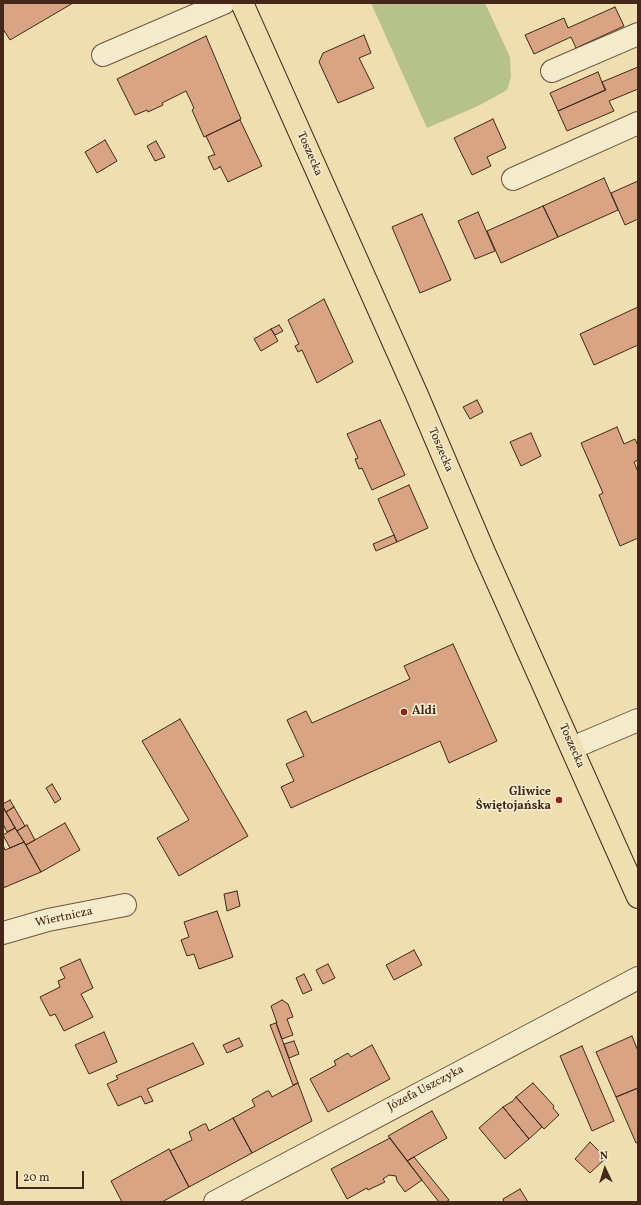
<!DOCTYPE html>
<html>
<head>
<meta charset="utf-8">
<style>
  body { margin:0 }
  #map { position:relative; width:641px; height:1205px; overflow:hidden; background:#eedeb0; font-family:Vollkorn,serif }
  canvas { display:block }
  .frame { position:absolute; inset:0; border:4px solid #432718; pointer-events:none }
  .north { position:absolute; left:585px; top:1149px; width:40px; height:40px; -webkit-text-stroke:3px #f4eacc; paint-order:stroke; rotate:356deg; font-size:11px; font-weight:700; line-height:16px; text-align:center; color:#432718 }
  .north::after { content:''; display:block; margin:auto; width:14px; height:18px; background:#432718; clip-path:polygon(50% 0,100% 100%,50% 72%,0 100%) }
  .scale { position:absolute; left:16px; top:1171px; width:68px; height:18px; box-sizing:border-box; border:2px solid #432718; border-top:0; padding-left:5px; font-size:12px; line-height:14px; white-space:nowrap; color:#432718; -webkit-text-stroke:3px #f4eacc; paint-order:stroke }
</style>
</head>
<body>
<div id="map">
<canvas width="641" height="1205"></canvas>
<div class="frame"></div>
<div class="north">N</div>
<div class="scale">20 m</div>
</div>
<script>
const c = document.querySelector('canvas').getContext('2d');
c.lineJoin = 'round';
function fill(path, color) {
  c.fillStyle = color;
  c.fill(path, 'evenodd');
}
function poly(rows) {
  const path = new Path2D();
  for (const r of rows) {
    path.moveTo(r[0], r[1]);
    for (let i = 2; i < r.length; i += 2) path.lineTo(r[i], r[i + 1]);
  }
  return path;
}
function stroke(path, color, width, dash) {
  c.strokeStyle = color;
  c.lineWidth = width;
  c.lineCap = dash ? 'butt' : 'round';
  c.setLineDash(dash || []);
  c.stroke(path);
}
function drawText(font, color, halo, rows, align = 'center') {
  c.font = font + ' Vollkorn,serif';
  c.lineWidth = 3.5;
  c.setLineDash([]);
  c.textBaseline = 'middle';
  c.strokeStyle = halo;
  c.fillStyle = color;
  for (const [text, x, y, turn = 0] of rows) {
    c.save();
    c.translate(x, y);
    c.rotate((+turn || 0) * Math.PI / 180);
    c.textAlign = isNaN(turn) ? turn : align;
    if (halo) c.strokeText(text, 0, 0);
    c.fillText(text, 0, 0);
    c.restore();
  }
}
const green = poly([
  [371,3,485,3,510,57,511,77,507,90,478,106,427,128]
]);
const building = poly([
  [3,3,73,3,10,40,3,29,3,3],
  [615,7,624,26,576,48,571,37,534,54,525,35,564,18,568,28,615,7],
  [364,35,371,53,359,58,374,88,338,103,319,62,323,53,364,35],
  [206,36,241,119,204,137,192,110,194,108,186,91,162,103,163,105,148,112,147,110,135,115,117,79,206,36],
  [638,67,638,89,609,101,614,111,567,131,558,111,606,90,602,82,638,67],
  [598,72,605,90,558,111,550,93,598,72],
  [493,119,506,148,487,157,491,166,472,175,454,138,493,119],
  [240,120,262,166,228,182,220,166,220,167,214,170,208,157,213,155,215,155,206,136,240,120],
  [105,140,117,161,97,173,85,152,105,140],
  [156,141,165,157,155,161,147,146,156,141],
  [604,178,618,210,558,237,543,206,604,178],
  [638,181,638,219,625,225,611,193,638,181],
  [543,206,558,237,501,263,487,231,543,206],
  [478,212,495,251,475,259,458,221,478,212],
  [422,214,451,280,420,293,392,227,422,214],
  [324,299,353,362,317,383,302,350,298,352,295,346,299,344,288,320,324,299],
  [638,307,638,345,594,365,580,334,638,307],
  [279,325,283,331,275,335,271,329,279,325],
  [271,329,278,341,261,351,254,339,271,329],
  [477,400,483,412,470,419,463,407,477,400],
  [380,420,405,475,372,490,362,468,359,469,355,459,358,458,347,434,380,420],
  [617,427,624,444,635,439,638,446,638,460,634,462,638,472,638,538,620,546,599,495,603,493,581,443,617,427],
  [531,433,541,456,521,466,510,442,531,433],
  [409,485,428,528,397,542,378,499,409,485],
  [394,535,397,542,376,551,373,544,394,535],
  [453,644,497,741,449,763,440,741,291,808,281,787,294,781,286,764,304,756,287,720,306,711,312,723,410,679,404,666,453,644],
  [180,719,248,836,179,876,157,838,189,820,142,741,180,719],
  [52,784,61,799,55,803,46,788,52,784],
  [10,800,14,807,6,812,3,807,3,804,10,800],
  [3,807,15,828,7,832,3,824,3,807],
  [14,807,25,826,17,831,6,812,14,807],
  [65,823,80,850,41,872,26,845,65,823],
  [27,825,35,840,26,845,17,831,27,825],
  [15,828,24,842,10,848,3,835,15,828],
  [24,842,41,872,3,888,3,845,5,850,24,842],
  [237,891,240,906,227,911,224,894,237,891],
  [217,911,233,957,199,969,194,954,187,956,181,940,189,937,184,922,217,911],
  [414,950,422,965,394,980,386,965,414,950],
  [80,959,93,988,81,994,93,1017,64,1031,55,1014,50,1016,40,997,60,987,58,981,65,978,60,968,80,959],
  [328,964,335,978,323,984,316,970,328,964],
  [304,974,312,990,303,994,296,978,304,974],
  [282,1000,288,1004,293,1017,287,1019,293,1035,282,1039,276,1023,277,1023,271,1006,282,1000],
  [276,1023,298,1083,293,1085,270,1025,276,1023],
  [104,1032,117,1062,89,1074,75,1045,104,1032],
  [632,1036,638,1051,638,1088,616,1097,596,1052,632,1036],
  [239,1038,243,1046,227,1053,223,1045,239,1038],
  [294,1041,299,1054,289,1058,284,1044,294,1041],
  [193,1043,204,1064,147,1089,153,1101,145,1104,141,1096,118,1106,107,1084,118,1079,116,1076,193,1043],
  [372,1045,390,1079,328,1112,310,1079,336,1065,334,1061,348,1053,351,1057,372,1045],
  [582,1046,614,1121,592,1131,560,1056,582,1046],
  [298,1083,312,1121,252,1153,233,1118,255,1106,252,1100,253,1099,267,1091,269,1091,272,1097,298,1083],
  [533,1083,554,1106,553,1108,559,1115,544,1129,516,1097,533,1083],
  [638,1088,638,1142,636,1143,616,1097,638,1088],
  [516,1097,542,1127,529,1139,503,1107,511,1102,512,1102,516,1097],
  [503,1107,529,1139,505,1159,479,1128,503,1107],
  [432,1111,447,1138,407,1161,388,1136,432,1111],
  [233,1118,252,1153,189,1187,170,1151,192,1140,189,1132,204,1124,206,1124,209,1131,233,1118],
  [390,1138,422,1180,405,1192,397,1181,396,1176,389,1175,383,1179,385,1182,368,1190,367,1188,347,1199,331,1169,390,1138],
  [590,1142,606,1158,590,1173,575,1159,590,1142],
  [169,1149,189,1187,162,1202,122,1202,111,1181,169,1149],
  [414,1157,449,1200,446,1202,439,1202,407,1161,414,1157],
  [520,1189,528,1202,504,1202,503,1199,520,1189]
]);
const minor = poly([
  [103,55,224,3],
  [552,71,638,34],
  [513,179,638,123],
  [572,748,638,720],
  [3,933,48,920,125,905],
  [215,1202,638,978]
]);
const major = poly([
  [242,3,417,395,484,552,638,897]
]);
const markers = [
  [404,712,4,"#8f2418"],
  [559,800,4,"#8f2418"]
];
const streetNames = [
  ["Toszecka",309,154,66],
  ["Toszecka",440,450,67],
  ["Toszecka",571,746,66],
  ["Wiertnicza",64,918,-12],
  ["Józefa Uszczyka",426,1089,-28]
];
const poiNames = [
  ["Aldi",412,712],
  ["Gliwice",551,793,"right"],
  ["Świętojańska",551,807,"right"]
];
fill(green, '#b7c18c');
fill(building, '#d8a484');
stroke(building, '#432718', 1);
stroke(minor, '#6e553e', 24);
stroke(major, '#432718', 24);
stroke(minor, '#f4eacc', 22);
stroke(major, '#eedeb0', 22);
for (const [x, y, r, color] of markers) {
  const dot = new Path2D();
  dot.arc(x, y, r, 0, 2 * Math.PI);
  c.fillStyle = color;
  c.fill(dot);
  stroke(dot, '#f4eacc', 1.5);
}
drawText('12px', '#432718', '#f4eacc', streetNames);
drawText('bold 12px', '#432718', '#f4eacc', poiNames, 'left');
</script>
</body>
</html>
